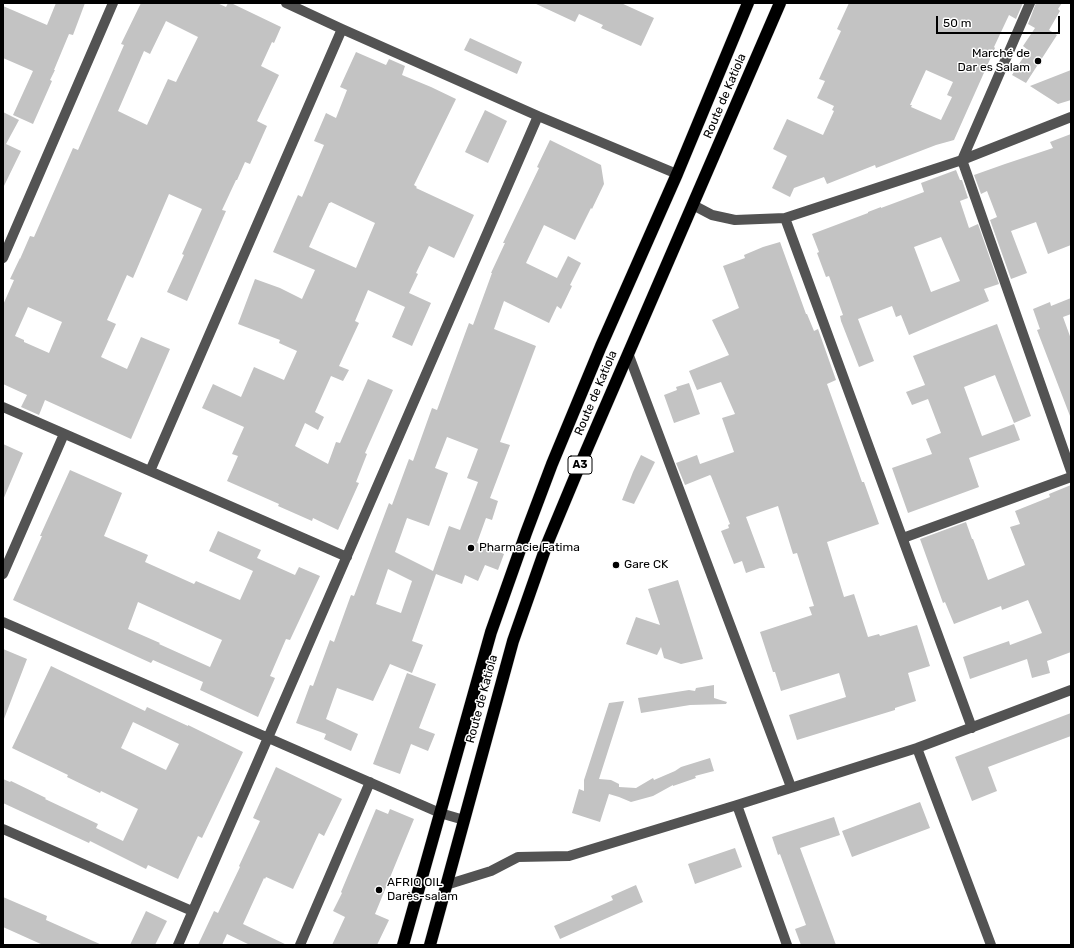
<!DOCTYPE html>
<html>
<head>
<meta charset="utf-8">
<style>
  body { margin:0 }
  #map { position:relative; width:1074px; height:948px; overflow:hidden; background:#fff; font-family:Rubik,sans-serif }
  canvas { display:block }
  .frame { position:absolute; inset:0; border:4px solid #000; pointer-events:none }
  .scale { position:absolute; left:936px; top:16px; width:124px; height:18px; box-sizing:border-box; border:2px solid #000; border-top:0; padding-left:5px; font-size:12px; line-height:14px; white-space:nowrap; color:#000; -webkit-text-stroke:3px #fff; paint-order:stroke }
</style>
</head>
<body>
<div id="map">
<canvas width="1074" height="948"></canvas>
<div class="frame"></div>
<div class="scale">50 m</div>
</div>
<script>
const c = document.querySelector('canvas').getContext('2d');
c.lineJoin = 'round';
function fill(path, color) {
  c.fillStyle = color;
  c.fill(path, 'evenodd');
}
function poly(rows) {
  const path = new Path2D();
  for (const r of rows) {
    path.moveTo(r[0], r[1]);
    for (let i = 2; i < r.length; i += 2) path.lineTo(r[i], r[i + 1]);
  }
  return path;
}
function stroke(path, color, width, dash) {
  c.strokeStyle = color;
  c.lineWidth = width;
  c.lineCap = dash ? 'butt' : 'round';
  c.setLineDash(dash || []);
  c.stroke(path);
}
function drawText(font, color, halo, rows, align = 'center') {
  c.font = font + ' Rubik,sans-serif';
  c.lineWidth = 3;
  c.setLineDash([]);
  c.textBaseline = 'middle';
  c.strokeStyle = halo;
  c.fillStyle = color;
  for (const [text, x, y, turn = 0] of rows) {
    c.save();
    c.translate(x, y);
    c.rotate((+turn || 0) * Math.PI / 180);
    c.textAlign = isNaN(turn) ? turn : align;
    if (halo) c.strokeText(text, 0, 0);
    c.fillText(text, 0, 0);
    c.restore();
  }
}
const building = poly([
  [56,3,85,3,73,35,69,34,54,70,55,70,50,80,52,81,33,124,13,115,33,71,3,58,3,6,47,25],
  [141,3,217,3,226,7,228,3,231,3,281,27,274,43,272,42,261,66,279,75,257,121,267,126,250,164,245,162,237,180,236,180,222,210,226,211,187,301,167,292,184,255,182,254,202,209,169,194,133,278,127,275,107,320,116,324,101,357,127,369,141,337,170,349,131,439,45,400,39,415,21,407,27,395,3,384,3,305,14,280,10,279,20,258,20,259,30,236,34,237,73,148,78,150,124,45,121,44],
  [166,21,198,37,176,82,168,79,147,125,118,111,144,51,150,54],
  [28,307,62,322,49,353,24,342,24,340,15,336],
  [534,3,621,3,654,18,641,46,601,28,603,25,579,14,575,22],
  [849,3,1023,3,1016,19,1009,15,994,47,995,48,954,140,936,145,876,168,875,165,827,184,824,177,794,188,790,197,772,188,787,156,773,149,787,119,823,135,834,111,832,110,834,106,817,98,825,81,819,79,841,31,837,29],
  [926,70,953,82,947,95,952,97,941,120,911,107,912,105,910,105],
  [1036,3,1062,3,1058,9,1060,11,1049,30,1057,35,1026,83,1012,75,1028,50,1023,46,1035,28,1028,24],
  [470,38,522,62,517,74,464,50],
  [356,52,386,65,389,59,405,66,402,75,431,87,456,99,414,185,417,187,416,188,474,215,454,258,429,246,416,273,418,274,409,293,431,303,412,346,392,337,405,307,368,290,355,321,359,323,339,366,349,370,343,381,331,376,315,412,324,417,318,430,305,423,295,446,328,464,336,442,340,443,368,379,393,390,365,453,367,454,356,482,359,483,338,530,313,518,312,521,278,506,279,504,227,481,238,456,232,454,244,427,202,408,213,384,241,397,254,367,284,380,297,351,279,343,280,340,238,324,255,279,280,288,302,299,315,270,273,252,298,195,302,197,324,145,314,141,326,113,336,118,347,90,340,87],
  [331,202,375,223,356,268,309,247,329,203,330,203],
  [1071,70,1071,100,1058,104,1030,86],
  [485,110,507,121,488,163,465,152],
  [3,112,19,120,6,144,21,151,3,188],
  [1071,134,1071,245,1048,254,1036,222,1011,231,1027,273,1011,279,990,220,997,217,987,191,981,194,974,175,1005,164,1053,148,1050,142],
  [550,140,601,165,604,184,592,209,591,208,575,240,544,225,526,263,557,278,568,256,581,263,570,285,572,286,561,309,557,306,549,323,504,301,494,329,536,346,500,442,510,445,490,498,498,501,492,520,486,518,477,543,504,554,498,570,485,565,478,581,465,575,462,584,436,574,412,641,423,645,412,673,390,664,373,701,337,688,326,719,358,734,351,751,324,739,326,734,296,723,310,685,313,686,330,640,334,642,351,595,354,596,389,503,392,505,409,459,413,461,432,408,437,410,469,323,473,325,492,273,491,273,505,243,503,243,539,168,537,167],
  [447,437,478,449,467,478,478,482,460,530,449,526,433,571,395,552,407,518,429,526,448,473,435,468],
  [388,569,412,581,401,613,376,604],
  [956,170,960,180,962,180,968,198,960,201,969,228,978,224,999,284,984,289,989,301,909,335,901,315,896,317,892,306,858,319,874,361,859,367,841,321,840,316,843,315,829,276,826,277,817,253,819,252,812,234,868,213,868,212,881,207,881,208,924,192,921,183],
  [941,237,960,281,931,292,914,247],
  [780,242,806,314,807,314,814,331,818,329,836,380,827,384,862,482,864,482,879,524,827,542,844,597,854,594,868,637,879,634,880,636,917,625,930,666,908,673,916,701,895,708,895,710,797,740,789,715,846,697,839,673,781,691,775,672,773,672,760,632,812,615,809,607,814,606,797,553,793,554,778,506,746,517,765,568,760,568,746,573,742,561,734,564,721,531,729,528,728,525,730,524,711,476,710,475,685,485,676,463,697,455,700,464,734,452,722,418,735,414,721,382,697,390,689,371,729,355,712,320,739,308,723,266,745,258,744,255,763,247],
  [1071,298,1071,314,1063,317,1071,339,1071,416,1070,416,1037,330,1040,329,1033,309,1050,302,1051,306],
  [997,324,1031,416,1014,423,995,375,964,387,982,436,1014,424,1020,440,969,458,979,487,908,513,892,468,932,454,926,439,941,433,928,399,912,405,906,392,925,385,913,356],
  [689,383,700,414,674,423,664,395,677,390,676,387],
  [3,444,23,453,3,500],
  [641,455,655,462,634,504,622,500,633,472],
  [70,470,122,493,104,536,148,555,145,562,194,584,196,581,240,600,253,571,209,551,218,531,261,550,257,558,295,575,299,567,320,576,290,640,286,639,270,676,275,678,258,717,200,690,203,682,153,660,151,663,13,600,42,536,40,536],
  [138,602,222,640,210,667,159,644,160,643,128,629],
  [1071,485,1071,652,1047,661,1050,673,1032,678,1027,659,970,679,963,657,1009,641,1010,645,1042,633,1028,600,1002,610,1001,606,954,624,945,602,943,603,920,539,966,522,972,539,973,539,988,580,1025,565,1010,527,1020,524,1015,511,1050,497,1049,494],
  [678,580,703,659,681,664,664,658,661,647,657,655,626,644,636,617,660,625,648,589],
  [3,649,27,659,4,719,3,719],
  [51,666,145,711,147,707,188,726,188,725,243,752,202,838,198,836,178,879,148,865,146,869,90,841,89,843,3,803,3,779,10,782,11,781,46,798,45,799,98,824,96,828,123,841,138,809,101,791,100,793,67,777,68,775,12,748],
  [133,722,179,744,166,770,121,748],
  [407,673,436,684,419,728,435,734,428,751,411,744,400,774,373,764],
  [714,685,714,698,727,702,726,704,690,705,641,713,638,698,689,690,695,691,696,688],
  [624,701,599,779,611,780,619,784,619,787,636,788,653,778,654,780,675,771,681,767,710,758,714,771,695,776,696,778,673,786,673,785,653,796,631,802,619,797,609,794,600,822,572,813,579,789,584,791,584,780,609,703],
  [1071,713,1071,736,988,767,997,791,972,801,955,757],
  [276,767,342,799,324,836,319,833,293,889,266,877,265,879,264,878,243,924,287,945,250,945,227,934,222,945,198,945,214,911,218,913,240,867,239,866,260,821,253,818],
  [920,802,930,828,852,857,842,831],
  [376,809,388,814,390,809,414,819,375,914,389,920,377,945,332,945,345,917,333,911,342,893,341,892],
  [834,817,840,835,800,848,836,945,801,945,795,929,806,925,780,854,778,855,772,837],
  [735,848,742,867,695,884,688,864],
  [636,885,643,902,560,939,554,926,613,900,611,896],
  [3,897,47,916,46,920,102,945,43,945,3,927],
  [146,911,167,921,155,945,130,945]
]);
const minor = poly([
  [286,3,342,29,538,116,677,174],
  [1030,3,962,160,1071,471],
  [693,205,712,215,735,220,785,218,962,160,1071,117],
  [785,218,972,728],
  [3,258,113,3],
  [628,353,791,787],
  [3,407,347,557],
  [150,471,342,29],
  [903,538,1071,477],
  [3,574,64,434],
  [3,622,440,813,464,820],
  [917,748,991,945],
  [737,805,787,945],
  [3,829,192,911],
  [446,885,491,871,518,857,569,856,737,805,917,748,1071,690],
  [178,945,538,116],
  [300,945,370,782]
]);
const highway = poly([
  [403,945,491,632,526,533,552,464,601,346,677,174,748,3],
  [430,945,513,641,547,544,577,472,780,3]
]);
const markers = [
  [1038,61,4,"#000"],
  [471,548,4,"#000"],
  [616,565,4,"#000"],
  [379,890,4,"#000"]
];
const shields = [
  [580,465,24]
];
const shieldNames = [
  ["A3",580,465]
];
const poiNames = [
  ["Marché de",1030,54,"right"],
  ["Dar es Salam",1030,68,"right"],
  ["Pharmacie Fatima",479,548],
  ["Gare CK",624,565],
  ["AFRIQ OIL",387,883],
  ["Darès-salam",387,897]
];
const streetNames = [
  ["Route de Katiola",725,96,-67],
  ["Route de Katiola",596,393,-67],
  ["Route de Katiola",482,699,-75]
];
fill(building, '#c3c3c3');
stroke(highway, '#dbdbdb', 13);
stroke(minor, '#535353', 10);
stroke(highway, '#000', 12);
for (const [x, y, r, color] of markers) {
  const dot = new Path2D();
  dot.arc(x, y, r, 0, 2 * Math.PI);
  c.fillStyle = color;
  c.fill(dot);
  stroke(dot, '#fff', 1.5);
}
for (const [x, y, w] of shields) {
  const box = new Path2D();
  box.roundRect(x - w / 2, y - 9, w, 18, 3);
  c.fillStyle = '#fff';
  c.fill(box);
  stroke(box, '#000', 1);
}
drawText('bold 11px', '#000', null, shieldNames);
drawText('12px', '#000', '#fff', poiNames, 'left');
drawText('12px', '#000', '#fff', streetNames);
</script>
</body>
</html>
